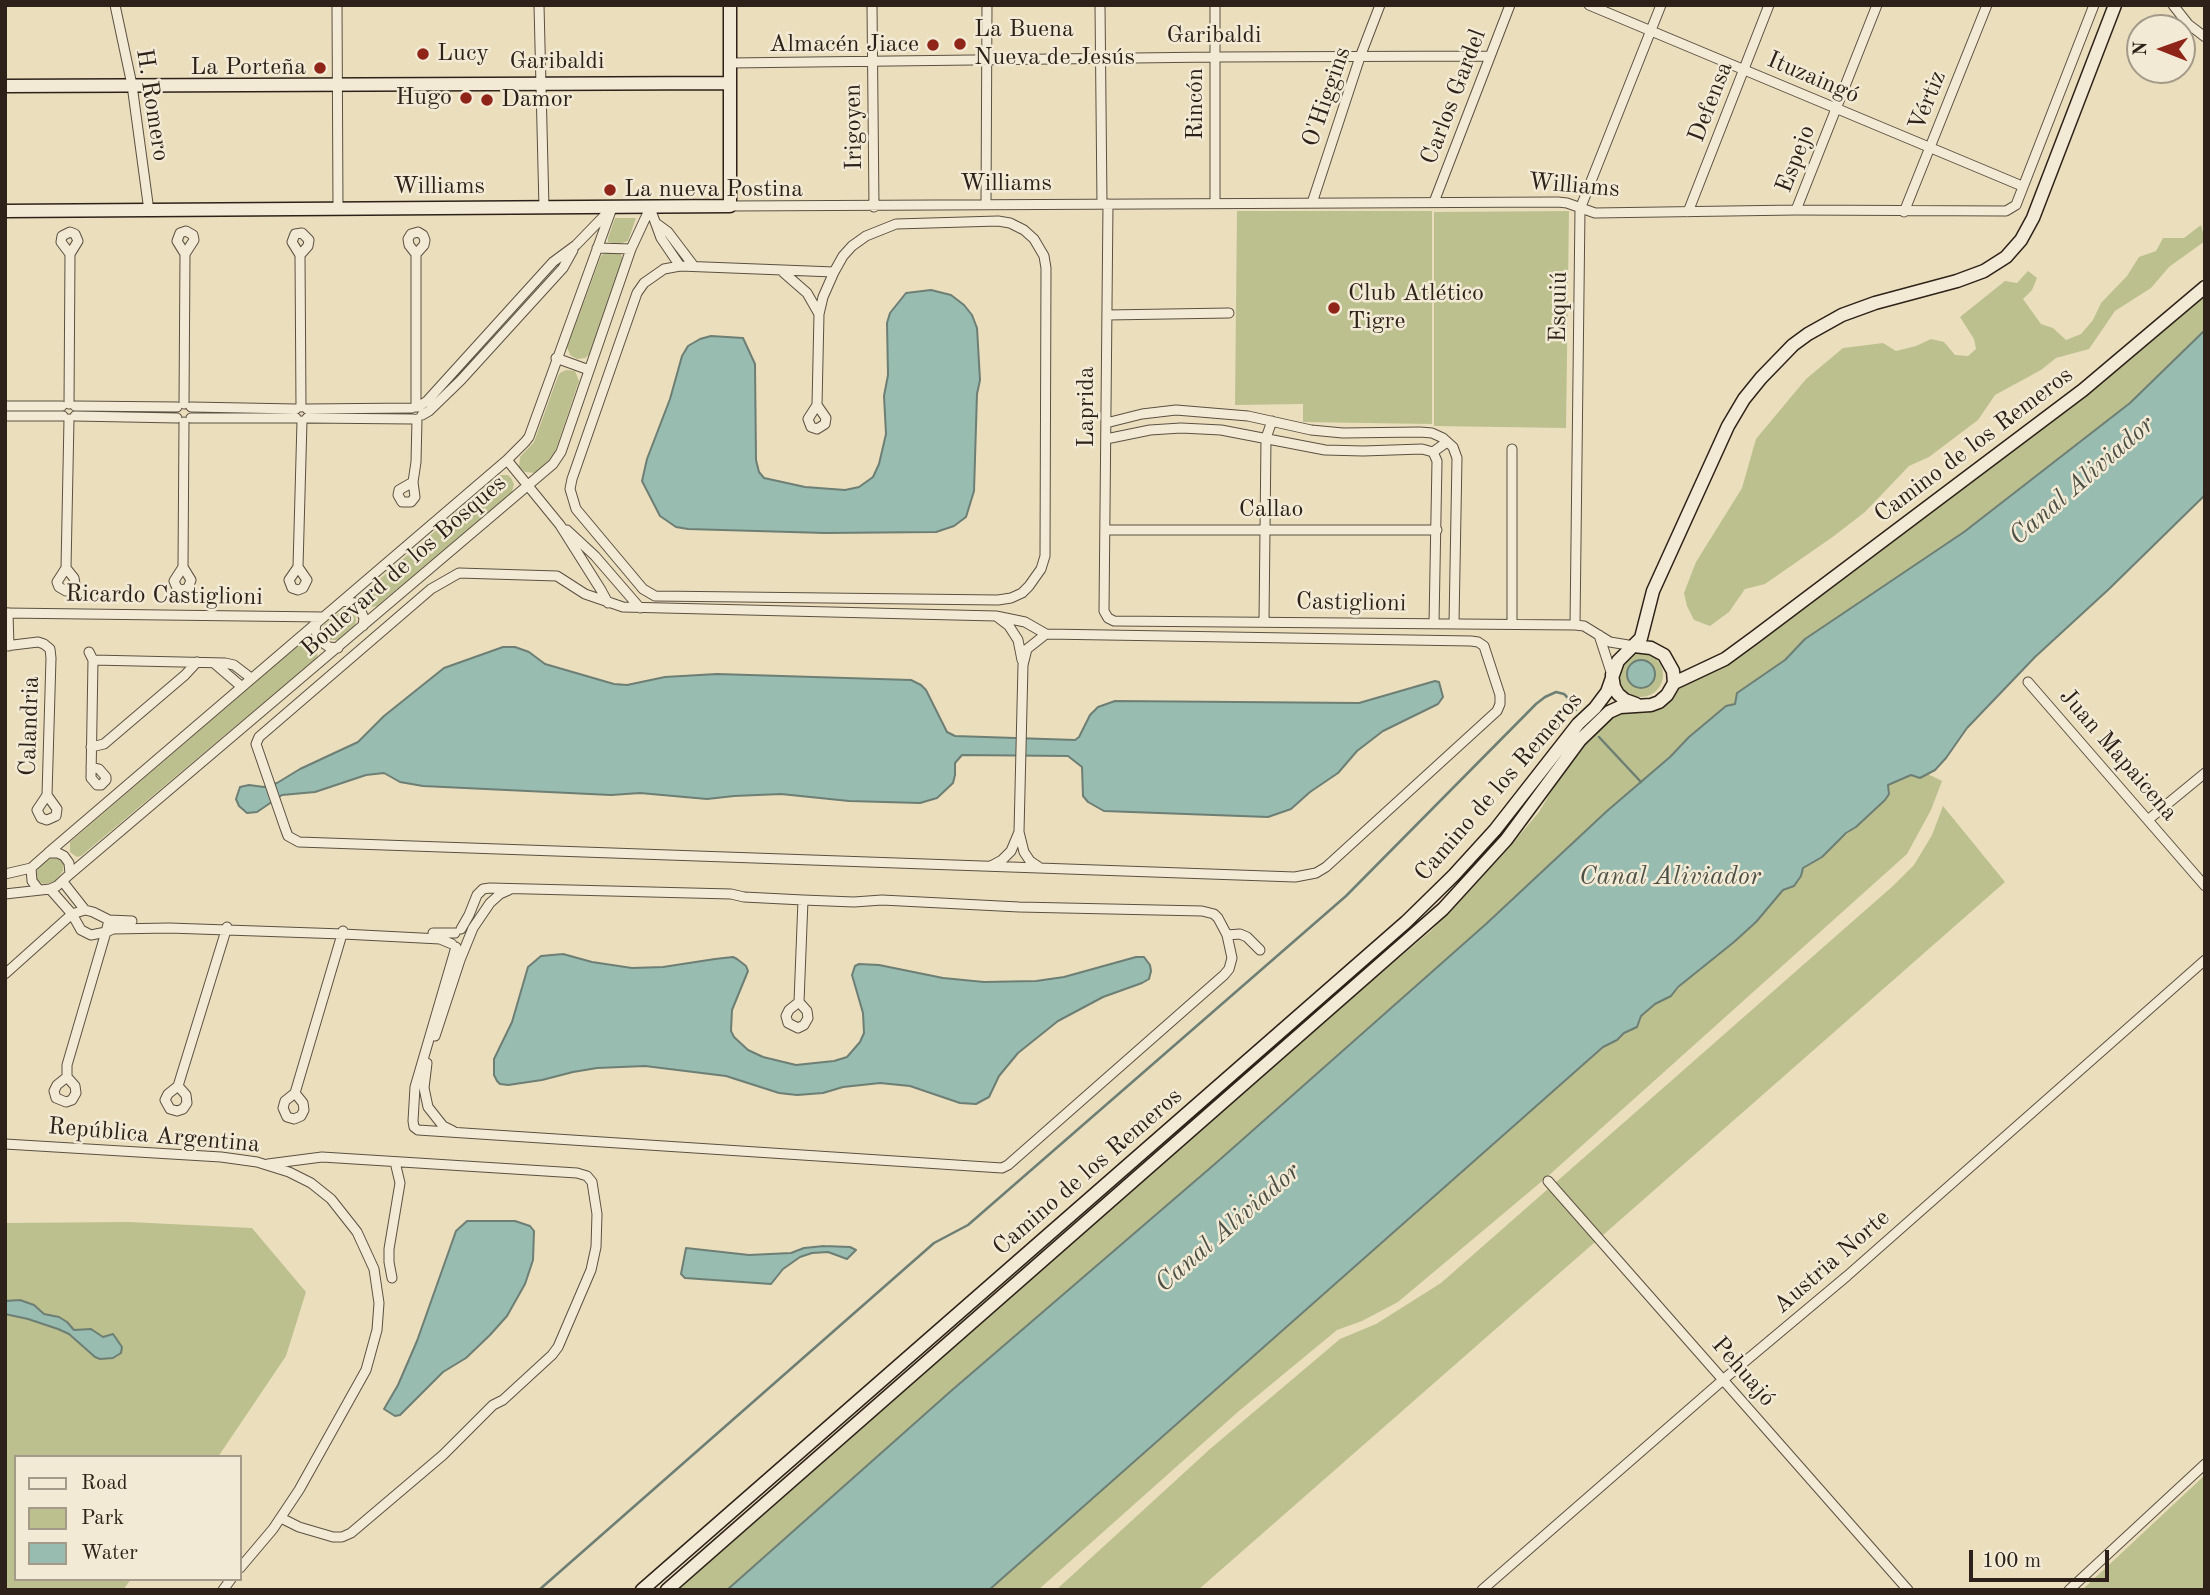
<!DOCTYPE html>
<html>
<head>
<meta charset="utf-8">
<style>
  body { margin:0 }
  #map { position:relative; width:2210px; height:1595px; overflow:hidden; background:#ebdebd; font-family:"Old Standard TT",serif }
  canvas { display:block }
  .frame { position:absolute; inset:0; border:7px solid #2d2119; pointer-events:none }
  .legend { position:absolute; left:14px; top:1455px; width:228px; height:126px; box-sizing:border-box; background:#f2ead4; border:2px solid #a39a89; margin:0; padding:9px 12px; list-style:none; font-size:21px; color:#2d2119 }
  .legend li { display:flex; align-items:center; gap:14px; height:35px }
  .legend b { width:35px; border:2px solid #a39a89 }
  .north { position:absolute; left:2126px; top:14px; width:70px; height:70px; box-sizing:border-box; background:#f2ead4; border:2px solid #a39a89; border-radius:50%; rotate:271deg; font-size:19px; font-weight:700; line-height:28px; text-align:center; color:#2d2119 }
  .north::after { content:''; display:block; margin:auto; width:24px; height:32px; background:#8f2418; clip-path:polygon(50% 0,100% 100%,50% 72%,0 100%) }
  .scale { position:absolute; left:1969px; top:1550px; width:140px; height:32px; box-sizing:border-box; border:4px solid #2d2119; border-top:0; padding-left:9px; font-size:21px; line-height:24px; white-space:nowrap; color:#2d2119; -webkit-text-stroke:5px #f2ead4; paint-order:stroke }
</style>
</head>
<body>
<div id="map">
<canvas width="2210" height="1595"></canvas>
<div class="frame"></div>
<ul class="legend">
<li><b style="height:9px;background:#f2ead4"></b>Road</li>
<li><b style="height:19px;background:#bcc08e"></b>Park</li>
<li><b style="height:19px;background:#98bcb0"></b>Water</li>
</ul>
<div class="north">N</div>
<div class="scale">100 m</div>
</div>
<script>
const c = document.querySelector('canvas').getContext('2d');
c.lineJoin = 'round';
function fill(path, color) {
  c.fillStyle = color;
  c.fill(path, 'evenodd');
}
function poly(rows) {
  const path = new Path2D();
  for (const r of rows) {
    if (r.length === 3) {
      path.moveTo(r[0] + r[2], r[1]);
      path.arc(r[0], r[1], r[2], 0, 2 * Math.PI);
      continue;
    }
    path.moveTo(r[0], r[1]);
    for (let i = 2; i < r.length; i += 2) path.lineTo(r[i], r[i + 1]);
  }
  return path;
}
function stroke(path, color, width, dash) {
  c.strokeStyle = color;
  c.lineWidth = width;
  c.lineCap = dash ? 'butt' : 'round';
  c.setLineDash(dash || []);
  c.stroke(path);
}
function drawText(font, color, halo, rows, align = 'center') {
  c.font = font + ' "Old Standard TT",serif';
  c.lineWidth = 5;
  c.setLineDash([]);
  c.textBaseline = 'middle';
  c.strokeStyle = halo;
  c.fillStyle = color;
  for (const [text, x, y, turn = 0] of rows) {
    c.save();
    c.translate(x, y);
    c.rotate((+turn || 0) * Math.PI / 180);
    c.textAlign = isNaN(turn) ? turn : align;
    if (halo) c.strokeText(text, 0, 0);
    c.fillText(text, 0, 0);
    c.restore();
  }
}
const green = poly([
  [1237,211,1432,211,1432,424,1303,422,1303,404,1235,405],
  [1569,211,1566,428,1434,426,1434,212],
  [615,218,636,218,628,241,619,244,608,242,608,238],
  [2201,225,2205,241,2169,267,2151,288,2115,311,2089,349,2056,358,2041,370,1995,395,1978,420,1929,457,1909,466,1865,512,1834,536,1765,584,1745,589,1729,612,1710,626,1694,620,1687,606,1684,593,1696,562,1742,488,1756,439,1806,379,1843,348,1883,343,1896,351,1916,346,1931,339,1944,342,1955,355,1968,356,1976,349,1974,339,1960,317,2005,281,2017,283,2028,271,2037,278,2032,290,2023,299,2041,324,2053,328,2066,340,2081,334,2093,320,2101,303,2127,276,2139,257,2156,251,2163,238,2184,238],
  [606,252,620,253,623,258,590,354,585,358,577,359,570,355,567,347,601,256],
  [2205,290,2205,330,2130,403,1964,532,1805,639,1785,660,1738,693,1735,704,1726,706,1689,737,1670,757,1607,811,1486,924,1216,1163,951,1391,727,1590,678,1590,813,1467,1182,1147,1309,1034,1432,930,1507,850,1539,812,1571,758,1600,724,1624,710,1640,712,1653,711,1664,704,1678,687,1707,674],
  [566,370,575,371,579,381,554,455,536,473,525,472,519,467,520,457,534,442,558,376,560,373],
  [500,475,508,475,511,478,514,484,512,492,377,606,372,607,368,605,364,598,366,591],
  [345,608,351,609,355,613,356,621,355,625,337,640,326,640,322,631,324,625],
  [308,640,313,642,318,648,317,658,313,661,81,856,77,857,70,852,70,842,301,643],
  [1641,675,22],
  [1928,774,1942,781,1931,810,1907,854,1547,1177,1398,1302,1362,1321,1337,1330,1239,1411,1038,1590,989,1590,1603,1047,1617,1040,1624,1033,1637,1027,1641,1016,1655,1004,1670,996,1783,890,1794,886,1798,881,1803,868,1856,827,1885,800,1889,794,1888,785,1911,775,1920,778],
  [1943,806,2005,882,1602,1236,1555,1183,1894,885,1914,865,1932,835],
  [50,858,58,858,64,862,63,871,55,882,43,884,37,880,37,871,39,866],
  [1549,1188,1595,1242,1198,1590,1056,1590,1210,1449,1340,1339,1376,1324,1441,1283],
  [129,1222,252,1228,306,1292,286,1356,218,1457,16,1457,16,1579,131,1579,123,1590,5,1590,5,1223],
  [2205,1475,2205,1590,2082,1590]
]);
const water = poly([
  [931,290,951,295,964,305,972,315,977,328,980,380,977,394,974,491,966,517,954,526,936,532,825,533,688,529,676,527,660,516,642,481,647,459,670,399,682,356,688,346,700,339,711,336,743,338,755,364,756,460,759,472,764,478,805,487,845,490,859,487,873,477,879,464,886,434,884,396,888,375,887,323,890,313,906,293,931,290],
  [2205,330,2205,495,2109,589,2035,657,1967,728,1946,758,1935,770,1920,778,1911,775,1888,785,1889,794,1885,800,1856,827,1846,833,1822,857,1803,868,1801,876,1794,886,1783,890,1756,922,1734,942,1678,987,1671,996,1655,1004,1641,1016,1637,1027,1624,1033,1617,1040,1603,1047,989,1590,727,1590,951,1391,1216,1163,1486,924,1607,811,1670,757,1689,737,1726,706,1735,704,1737,693,1785,660,1805,639,1964,532,2130,403,2205,330],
  [503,647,515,647,529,652,545,664,614,684,627,685,665,677,717,674,911,680,921,685,926,690,947,732,955,736,1075,740,1079,737,1090,715,1098,707,1115,701,1359,703,1435,681,1439,682,1443,697,1438,704,1383,731,1357,751,1338,773,1310,792,1291,809,1268,817,1104,811,1088,802,1083,796,1082,767,1068,756,962,755,955,763,955,775,953,783,937,798,920,803,849,801,781,794,734,796,707,799,640,793,611,795,423,786,400,782,384,773,366,775,315,792,282,795,257,812,247,813,239,806,236,799,240,787,249,785,264,787,277,783,300,769,358,742,384,716,444,668,503,647],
  [1641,674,14],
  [563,954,592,962,632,968,663,967,715,959,733,957,737,959,746,966,748,971,732,1010,731,1031,734,1037,748,1050,763,1057,796,1065,834,1061,847,1057,860,1042,864,1033,863,1013,852,975,855,966,859,964,879,965,943,978,984,982,1036,981,1064,977,1136,957,1144,957,1150,965,1151,971,1149,979,1142,983,1103,997,1058,1021,1018,1053,999,1076,989,1097,976,1104,960,1103,910,1086,880,1083,843,1087,823,1093,797,1095,779,1093,726,1076,645,1066,597,1068,573,1072,542,1080,508,1085,500,1084,497,1081,494,1075,494,1059,512,1022,528,967,541,956,563,954],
  [467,1221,515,1221,530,1226,534,1231,533,1260,525,1284,507,1316,490,1335,466,1358,443,1372,400,1415,395,1416,384,1409,398,1385,417,1341,456,1231,467,1221],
  [824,1246,850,1247,856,1250,847,1259,828,1252,812,1253,800,1257,783,1269,771,1284,685,1278,681,1274,686,1248,749,1255,791,1253,804,1248,824,1246],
  [20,1300,34,1305,44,1314,59,1317,67,1322,74,1330,91,1329,103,1337,113,1334,122,1347,121,1353,113,1358,100,1359,95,1357,69,1334,58,1329,28,1319,5,1314,5,1301,20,1300]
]);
const stream = poly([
  [1599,737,1641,782],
  [539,1590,934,1243,968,1225,1346,896,1536,704,1545,697,1556,692,1564,694,1570,700,1576,710]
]);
const street = poly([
  [115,5,132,85,149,211],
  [337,5,338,208],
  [539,5,544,208],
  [872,5,874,207],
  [1100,5,1102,204],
  [1215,5,1215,203],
  [1589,5,2022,186],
  [2173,5,2188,24,2205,37],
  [730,63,1215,57,1489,56],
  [1434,202,1510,5],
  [1312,203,1360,57,1380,5],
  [1108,204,1104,611,1108,618,1114,621,1575,625,1584,626,1610,642,1634,646],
  [986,205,987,5],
  [730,206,1558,202,1567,203,1595,213,1796,210,2006,211,2016,205,2094,5],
  [650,208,661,238,680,266],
  [1796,210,1877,5],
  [1688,212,1769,5],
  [1904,212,1987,5],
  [998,221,1010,223,1024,230,1034,239,1044,256,1046,268,1045,556,1041,569,1029,586,1022,593,1011,598,998,600,655,596,643,589,576,509,570,489,572,479,637,293,644,283,664,269,680,266,834,272,843,256,852,246,866,236,896,224,998,221],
  [657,224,668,232,693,265],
  [597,248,631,249],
  [300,255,308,246,309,240,302,233,295,234,292,242,300,255,301,407],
  [783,272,807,293,819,314,817,405,808,419,811,427,817,429,825,424,826,418,817,405],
  [819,314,823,297,834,272],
  [1107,315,1229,313],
  [556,358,589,370],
  [69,404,70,254,61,242,62,236,70,232,75,234,78,241,70,254],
  [184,404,185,254,177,241,180,233,186,231,193,235,194,240,185,254],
  [5,406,62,406],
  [75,406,177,407],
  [191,407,296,409],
  [416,407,416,254,424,245,425,240,423,235,418,232,411,234,408,239,409,245,416,254],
  [418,407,427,401,553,262,576,245,608,212],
  [307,409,412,408],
  [422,415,429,411,461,380,563,268,573,250],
  [5,416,63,416],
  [75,416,177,418],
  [191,418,296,418],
  [307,418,413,419],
  [1106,423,1142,414,1176,410,1248,416,1311,430,1343,433,1420,432,1432,433,1443,438,1453,447,1457,458,1454,623],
  [1106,439,1150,430,1181,428,1221,430,1325,450,1363,451,1422,449,1433,452,1447,442],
  [1512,449,1512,624],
  [1433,452,1437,461,1434,623],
  [507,460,560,525,601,590,608,603],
  [413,482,399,490,398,495,402,502,411,502,415,497,413,482,416,462,417,419],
  [567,530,595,556,640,608],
  [1105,530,1437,530],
  [183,567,174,581,177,588,182,590,188,588,191,580,183,567,184,422],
  [298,567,307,580,303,588,298,590,292,588,289,580,298,567,302,421],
  [66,568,57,582,59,587,66,591,71,589,75,584,74,578,66,568,69,419],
  [343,601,355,603,359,607,364,618,363,626],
  [5,613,323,617],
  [8,613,9,646],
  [996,616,623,607,585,594,557,576,459,573,431,589,259,737,256,744,285,828,288,836,299,842,1295,877,1316,873,1326,867,1497,711,1500,704,1500,695,1484,646,1478,642,1471,641,1046,634,1027,649,1023,665,1019,832],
  [1264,621,1266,438,1272,421],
  [316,624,315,630,320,641,329,647,338,648],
  [1575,625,1580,209,1661,5],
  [1599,635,1612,675],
  [5,646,38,642,44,644,50,649,51,658,47,795],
  [89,652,93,660,91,778,97,785,101,785,106,780,106,777,99,769,91,767],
  [93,660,225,663,234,665,251,678],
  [1022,660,1018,640,1009,626,996,616,1025,622,1046,634],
  [214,663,242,687],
  [2028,682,2205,886],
  [91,747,104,744,185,675,197,662],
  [47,795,57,809,56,816,47,820,41,818,37,810,47,795],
  [2149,819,2205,773],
  [48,853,507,460,525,442,529,437,612,208],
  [991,866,1002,860,1011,851,1019,832,1024,852,1030,861,1039,867],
  [5,874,31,868],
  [70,874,553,464,561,452,631,249,650,208],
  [63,882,85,910],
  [5,894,50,889,57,886,70,874,69,863,64,856,58,853,48,853,31,868,32,881,39,890],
  [109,920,132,921],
  [433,933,455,933],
  [1227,935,1240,934,1247,937,1260,950],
  [456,947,415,1087,413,1121,414,1127,418,1130,1002,1168,1008,1165,1224,975,1229,969,1232,958,1227,935,1218,918,1214,914,1202,911,1019,907,882,900,854,902,803,900,744,897,731,894,490,888,483,889,477,895,469,915,461,929],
  [5,974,72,914,85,910,93,912,109,920,106,932,91,935,81,930,72,914,50,889],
  [799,1002,803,900],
  [799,1002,807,1011,808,1018,804,1025,798,1028,788,1023,786,1016,789,1010,799,1002],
  [435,1036,460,960,473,928,490,903,500,894,509,890],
  [427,1063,424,1088,428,1107,443,1126,453,1131],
  [67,1077,67,1065,106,932,113,929,169,928,343,934,440,939,452,944],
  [67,1077,75,1086,76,1093,72,1100,66,1102,56,1098,54,1091,57,1085,67,1077],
  [178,1086,227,927],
  [178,1086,186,1095,187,1103,183,1109,177,1111,170,1109,165,1100,168,1094,178,1086],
  [295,1093,343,931],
  [295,1093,303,1103,304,1110,301,1116,294,1119,287,1117,283,1108,285,1101,295,1093],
  [5,1144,221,1157,257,1162,289,1172,311,1183,331,1199,357,1232,374,1269,379,1303,377,1330,366,1370,299,1490,273,1529,240,1568],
  [268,1164,322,1157,577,1173,587,1176,592,1182,597,1214,596,1247,591,1270,558,1347,552,1355,503,1400,493,1405,443,1455,351,1533,342,1537,333,1537,299,1527,281,1518],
  [1548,1181,1908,1590],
  [392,1278,389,1262,389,1249,400,1183,395,1162],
  [223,1590,231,1579],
  [1482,1590,1724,1379,1847,1276,2205,960],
  [2069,1590,2205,1464]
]);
const secondary = poly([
  [5,86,730,83],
  [5,211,730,206,730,5],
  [1634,646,1651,648,1664,655,1673,671,1674,683],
  [1612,675,1614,687,1618,694,1625,700,1636,704],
  [642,1590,1406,922,1454,875,1495,830,1578,724,1595,708,1607,692,1618,661,1641,638,1653,591,1728,426,1744,399,1761,378,1793,345,1808,334,1842,315,1875,303,1957,281,1984,271,2006,257,2021,240,2033,218,2115,5],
  [667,1590,1443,909,1506,840,1580,740,1609,712,1620,707,1651,705,1659,702,1667,695,1674,683,1725,659,1755,637,2083,390,2205,287]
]);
const markers = [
  [960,44,7,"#8f2418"],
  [933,45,7,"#8f2418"],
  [423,54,7,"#8f2418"],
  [320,68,7,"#8f2418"],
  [466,98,7,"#8f2418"],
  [487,100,7,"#8f2418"],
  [610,190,7,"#8f2418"],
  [1334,308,7,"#8f2418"]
];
const poiNames = [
  ["La Buena",974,30],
  ["Nueva de Jesús",974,58],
  ["Almacén Jiace",919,45,"right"],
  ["Lucy",437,54],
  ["La Porteña",306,68,"right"],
  ["Hugo",452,98,"right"],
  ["Damor",501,100],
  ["La nueva Postina",624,190],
  ["Club Atlético",1348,294],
  ["Tigre",1348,322]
];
const streetNames = [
  ["Garibaldi",1214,36],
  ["Garibaldi",557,62],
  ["Ituzaingó",1813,78,23],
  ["O'Higgins",1327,97,-71],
  ["Carlos Gardel",1454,97,-69],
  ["Vértiz",1928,101,-68],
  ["Defensa",1711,102,-69],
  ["Rincón",1196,104,-90],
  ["H. Romero",152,105,81],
  ["Irigoyen",854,127,-91],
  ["Espejo",1796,159,-69],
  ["Williams",1006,184],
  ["Williams",1574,186,5],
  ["Williams",439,187],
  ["Esquiú",1559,307,-89],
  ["Laprida",1087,407,-90],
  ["Camino de los Remeros",1974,445,-37],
  ["Callao",1271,510],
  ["Boulevard de los Bosques",404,566,-41],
  ["Ricardo Castiglioni",164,596,1],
  ["Castiglioni",1351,603,1],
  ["Calandria",30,726,-88],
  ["Juan Mapaicena",2118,755,49],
  ["Camino de los Remeros",1499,787,-49],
  ["República Argentina",154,1136,5],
  ["Camino de los Remeros",1088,1172,-41],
  ["Austria Norte",1832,1262,-41],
  ["Pehuajó",1743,1372,49]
];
const waterNames = [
  ["Canal Aliviador",2082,481,-41],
  ["Canal Aliviador",1670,877],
  ["Canal Aliviador",1228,1228,-41]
];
fill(green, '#bcc08e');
fill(water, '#98bcb0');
stroke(water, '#6d7e74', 2);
stroke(stream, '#6d7e74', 2.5);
stroke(street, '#5c5042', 11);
stroke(secondary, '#2d2119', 15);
stroke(street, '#f2ead4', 9);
stroke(secondary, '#f2ead4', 12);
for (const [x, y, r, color] of markers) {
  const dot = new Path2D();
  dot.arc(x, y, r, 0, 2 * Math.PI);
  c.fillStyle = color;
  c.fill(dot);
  stroke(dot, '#f2ead4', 2.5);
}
drawText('24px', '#2d2119', '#f2ead4', poiNames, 'left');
drawText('24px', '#2d2119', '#f2ead4', streetNames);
drawText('italic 26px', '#4d5046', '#f2ead4', waterNames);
</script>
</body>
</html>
